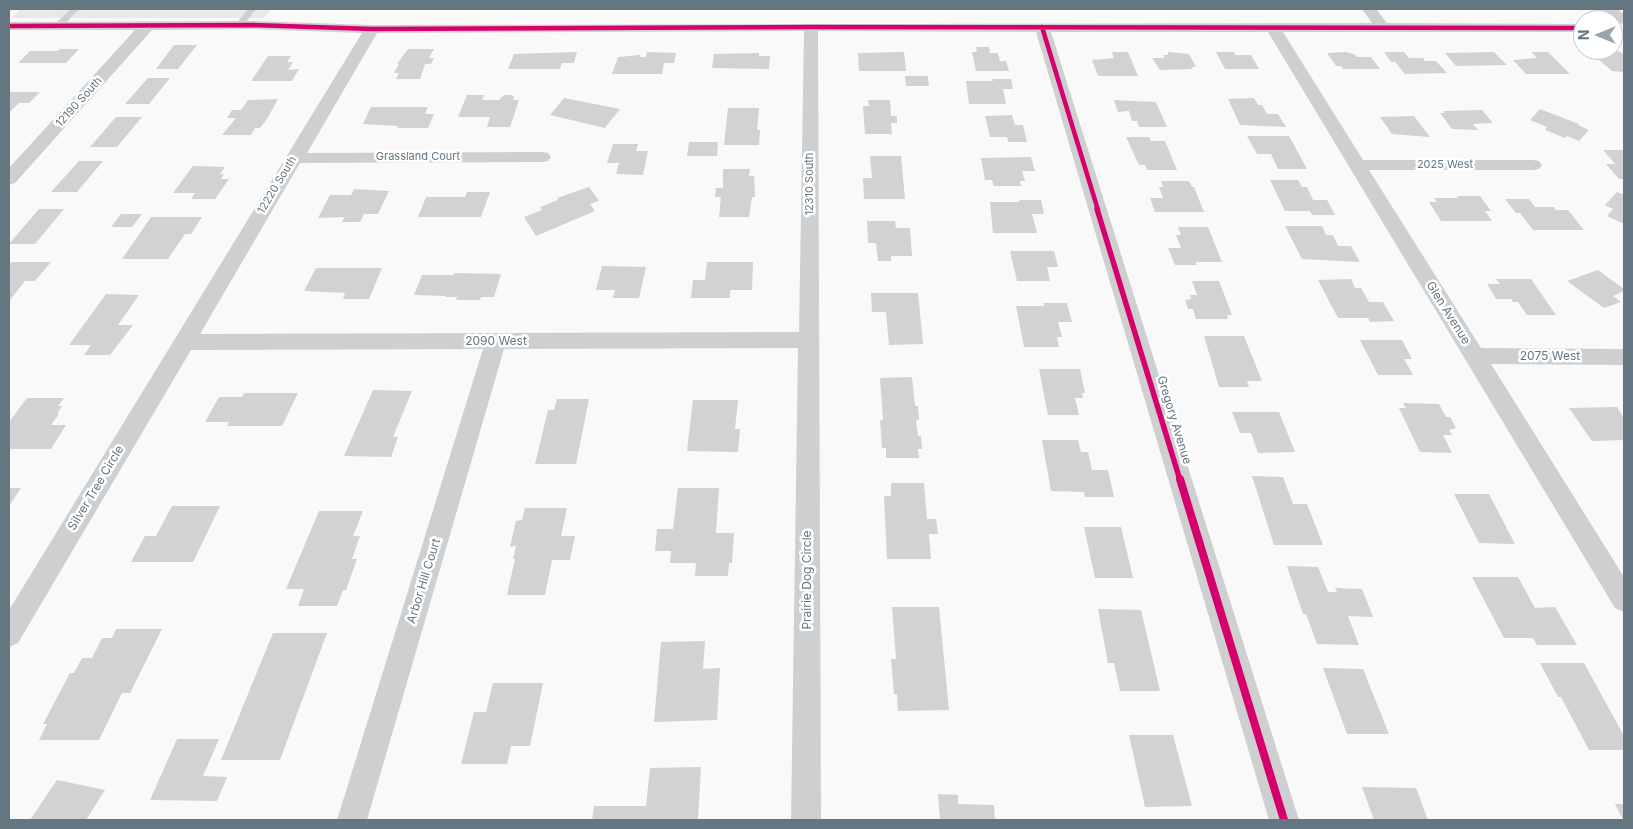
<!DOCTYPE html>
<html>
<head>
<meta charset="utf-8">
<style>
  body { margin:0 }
  #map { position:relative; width:1633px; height:829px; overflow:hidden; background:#f9f9f9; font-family:Inter,sans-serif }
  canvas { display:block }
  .frame { position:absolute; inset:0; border:10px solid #657683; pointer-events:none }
  .north { position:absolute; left:1573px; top:10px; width:50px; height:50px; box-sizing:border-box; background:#fff; border:1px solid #c1c8cd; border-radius:50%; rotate:270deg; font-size:14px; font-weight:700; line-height:20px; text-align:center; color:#657683 }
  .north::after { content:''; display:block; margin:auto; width:18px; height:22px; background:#99a4ac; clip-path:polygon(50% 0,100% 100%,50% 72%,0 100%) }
</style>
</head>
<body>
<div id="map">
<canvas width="1633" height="829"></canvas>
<div class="frame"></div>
<div class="north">N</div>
</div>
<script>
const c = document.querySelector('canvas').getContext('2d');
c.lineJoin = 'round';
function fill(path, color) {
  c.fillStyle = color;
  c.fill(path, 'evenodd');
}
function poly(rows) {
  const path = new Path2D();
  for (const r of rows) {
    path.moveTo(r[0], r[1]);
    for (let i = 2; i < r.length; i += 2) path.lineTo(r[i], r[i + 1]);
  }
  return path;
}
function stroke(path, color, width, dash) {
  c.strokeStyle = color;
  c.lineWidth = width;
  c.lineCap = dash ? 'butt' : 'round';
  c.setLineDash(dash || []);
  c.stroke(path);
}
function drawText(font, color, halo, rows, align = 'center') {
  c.font = font + ' Inter,sans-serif';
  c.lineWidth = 5;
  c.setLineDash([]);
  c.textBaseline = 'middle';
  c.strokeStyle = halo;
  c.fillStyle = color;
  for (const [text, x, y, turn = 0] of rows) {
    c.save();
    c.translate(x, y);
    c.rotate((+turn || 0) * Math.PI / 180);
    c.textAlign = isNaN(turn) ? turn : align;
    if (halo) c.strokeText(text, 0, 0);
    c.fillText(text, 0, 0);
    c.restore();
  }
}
const built = poly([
  [21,9,271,9,264,18,11,18]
]);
const building = poly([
  [174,45,197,45,178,69,156,69],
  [976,47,989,47,990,53,998,53,1000,61,1006,61,1009,71,976,71,972,52,977,52],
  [60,49,79,49,66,63,18,63,30,51,58,51],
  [408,49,434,49,429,58,434,58,431,64,425,64,420,79,396,79,399,73,394,73,399,64,397,64],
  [1588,50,1614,50,1621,52,1624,55,1624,72,1612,71],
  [577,52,574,63,562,63,560,69,508,69,514,54],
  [647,52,676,53,674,63,664,63,662,74,612,74,618,57,640,55,640,57,646,57],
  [904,52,906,71,859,71,858,53],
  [1112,52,1128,52,1138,76,1098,76,1092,60,1114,58],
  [1168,52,1189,54,1196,67,1191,67,1193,69,1160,70,1152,58,1164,58,1163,55,1168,55],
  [1216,52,1234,52,1235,55,1251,55,1259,69,1225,69],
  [1346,52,1354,54,1357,57,1371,57,1380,69,1343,69,1341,66,1336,66,1327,53],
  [1384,52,1404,52,1409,58,1423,58,1425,61,1436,61,1447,73,1405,74,1395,62,1391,62],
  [1494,52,1507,65,1456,66,1445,53],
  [1531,52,1548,52,1570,74,1526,74,1513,60,1537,58],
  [759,53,759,56,770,56,769,69,712,68,714,54],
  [268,56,291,56,287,62,293,62,288,70,299,69,292,81,251,81],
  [905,76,928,76,929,86,906,86],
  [148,78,170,78,149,104,125,104],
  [992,79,1011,79,1013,89,1003,89,1006,104,969,104,966,81,993,81],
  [9,92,40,92,29,103,19,103,11,111,9,111],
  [467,95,484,95,482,100,499,100,504,95,511,95,514,97,513,100,519,100,510,127,487,127,490,117,458,117],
  [564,98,620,109,605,128,550,115],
  [1254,98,1258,105,1262,105,1267,114,1278,114,1286,127,1240,125,1228,99],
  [278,99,267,119,260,128,255,128,251,135,222,135,236,118,227,118,232,110,241,110,248,100],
  [868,100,890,100,891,116,897,116,897,123,891,123,892,134,865,134,863,106,869,106],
  [1114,100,1156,102,1167,127,1139,127,1137,121,1132,121,1129,111,1118,112],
  [371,107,428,107,425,114,434,114,428,128,397,128,398,126,363,124],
  [728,108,759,108,757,130,760,130,759,145,724,145],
  [1540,109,1579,124,1578,125,1589,130,1579,141,1567,136,1565,138,1545,130,1547,127,1530,120],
  [1482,110,1493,123,1473,124,1478,130,1452,129,1440,113,1445,113,1443,111],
  [1012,115,1015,125,1023,125,1027,142,1008,142,1007,137,990,137,985,116],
  [1414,116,1430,137,1392,134,1380,117],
  [116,117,142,117,117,147,90,147],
  [1247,136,1289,136,1307,169,1278,169,1271,154,1257,154],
  [1126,137,1149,137,1151,141,1165,141,1177,170,1147,170,1145,165,1139,165],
  [689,142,718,142,717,156,687,156],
  [613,144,638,144,636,151,648,151,643,175,616,174,619,163,607,163],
  [1603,150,1624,150,1624,179,1619,179,1606,164,1615,164],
  [870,156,901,156,905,199,864,199,863,178,872,178],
  [1031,157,1035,171,1022,171,1025,181,1020,181,1021,186,994,186,992,180,985,180,981,158],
  [79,161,103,161,77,192,51,192],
  [193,166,225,167,220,174,224,174,221,179,229,179,215,199,191,199,195,193,173,193],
  [723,169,750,169,749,176,754,176,755,197,752,197,749,217,719,217,721,197,715,197,716,188,723,188],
  [1270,180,1298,180,1302,187,1307,187,1313,200,1327,200,1335,215,1312,215,1310,211,1285,211],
  [1161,181,1189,181,1192,187,1194,187,1204,212,1155,212,1150,198,1163,198,1159,187,1163,187],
  [589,187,599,201,590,204,595,211,536,236,524,217,542,210,540,207,558,200,557,198],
  [354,189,389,191,378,214,364,214,360,222,342,222,345,217,318,218,330,195,351,195],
  [467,192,490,192,481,217,418,217,426,197,465,197],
  [1617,192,1624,195,1624,224,1607,216,1613,209,1605,205],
  [1457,196,1480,196,1491,211,1485,211,1492,221,1441,221,1429,202,1437,202,1434,198,1459,198],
  [1505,199,1529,199,1535,207,1554,207,1556,210,1568,210,1584,230,1533,230,1520,213,1516,213],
  [1019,200,1041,200,1044,214,1032,214,1037,233,993,233,990,202,1020,202],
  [39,209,64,209,35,244,9,244],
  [121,214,142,214,132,227,111,227],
  [151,217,202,217,191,234,185,234,168,259,122,259],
  [867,221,895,221,896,228,910,228,912,256,891,256,891,261,878,261,876,243,868,243],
  [1285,226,1322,226,1326,235,1333,235,1338,246,1351,246,1360,262,1302,259],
  [1178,227,1208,227,1222,262,1196,262,1197,265,1175,265,1168,248,1181,248,1176,235,1181,235],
  [1010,251,1054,251,1058,267,1047,267,1050,281,1017,281],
  [14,262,51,262,35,281,25,281,9,301,9,263],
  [707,262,753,262,752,290,730,290,730,298,691,298,693,280,705,280],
  [602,266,646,267,639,298,613,298,615,290,596,290],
  [316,268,382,268,369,299,343,299,345,293,304,291],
  [1598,270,1624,289,1624,291,1613,296,1621,302,1604,308,1567,281],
  [454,273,501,274,494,297,481,297,480,300,456,300,457,297,445,297,446,296,414,295,422,275,454,275],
  [1351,279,1355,288,1361,288,1369,302,1383,302,1394,321,1370,322,1368,318,1338,318,1318,280],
  [1496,279,1531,279,1556,315,1527,315,1518,302,1513,302,1511,299,1496,299,1487,284,1500,284],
  [1192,281,1219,281,1232,315,1227,315,1228,319,1196,319,1193,309,1188,309,1185,300,1191,299,1190,295,1197,295],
  [871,293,918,293,923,344,889,345,886,312,872,312],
  [106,294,139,295,118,325,133,325,110,355,84,355,91,345,69,345],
  [1043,303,1067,303,1072,322,1058,322,1062,337,1057,337,1059,347,1024,347,1016,306,1044,306],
  [1204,336,1244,336,1262,381,1247,381,1249,387,1219,387],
  [1360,340,1402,340,1412,359,1404,359,1413,375,1378,375],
  [1039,369,1080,369,1085,393,1082,393,1083,398,1075,398,1079,415,1048,415],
  [912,377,915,406,918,406,919,420,916,420,918,436,921,436,922,449,918,449,919,458,886,458,886,448,882,448,880,420,883,420,880,378],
  [373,390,412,391,393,437,398,437,391,457,344,456],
  [244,393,298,393,282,426,227,426,229,422,205,422,219,397,242,397],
  [27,398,64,398,58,406,62,406,57,414,59,414,51,425,66,425,51,449,9,449,9,422],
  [557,399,589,399,576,464,535,464,548,410,554,410],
  [693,400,738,400,735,429,740,429,738,452,687,451],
  [1403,403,1439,404,1446,417,1450,417,1456,428,1449,430,1452,435,1443,435,1452,453,1420,452,1399,408,1406,408],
  [1617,407,1624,418,1624,440,1592,441,1569,408],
  [1232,412,1279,412,1295,452,1258,453,1251,433,1240,433],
  [1042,440,1078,440,1081,452,1088,452,1092,470,1108,470,1114,497,1085,497,1084,492,1051,491],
  [1252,476,1283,477,1293,504,1307,504,1323,545,1274,545],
  [891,483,924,483,927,519,936,519,938,534,929,534,931,559,887,559,884,496,891,496],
  [9,488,21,488,9,506],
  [678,488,719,488,716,533,734,533,732,563,729,563,728,576,695,576,696,563,670,563,671,551,655,551,657,529,673,529],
  [1454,494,1489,494,1515,544,1479,543],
  [172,506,220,506,193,562,131,562,145,536,156,536],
  [525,508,567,508,561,536,575,536,570,560,552,560,545,595,507,595,515,559,513,559,516,546,510,547,516,521,522,520],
  [319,511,363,511,353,536,360,536,352,559,357,559,346,590,343,590,337,606,298,606,304,589,286,589],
  [1084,527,1121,527,1133,578,1095,578],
  [1287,566,1318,567,1328,592,1337,592,1335,588,1362,589,1373,617,1348,616,1359,645,1317,644,1306,614,1303,614],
  [1472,577,1518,577,1535,608,1555,607,1577,645,1537,645,1533,638,1504,638],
  [892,607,939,607,949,710,898,711,897,694,894,694,891,659,896,659],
  [1098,609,1141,610,1160,691,1120,691,1114,663,1108,663],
  [116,629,162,629,130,693,122,693,99,740,39,740,47,724,43,724,70,673,74,673,82,658,92,658,102,638,112,638],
  [273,633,327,633,280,760,221,760],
  [705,641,703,669,720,668,717,720,654,722,661,642],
  [1540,663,1584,663,1624,736,1624,750,1589,750,1561,697,1558,697],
  [1323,668,1363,669,1389,734,1347,734],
  [493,683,543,683,530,746,511,746,507,764,461,764,474,712,486,712],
  [1129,735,1173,735,1192,806,1145,807],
  [177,739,219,739,203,776,227,777,217,801,150,800],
  [701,767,698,820,592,820,594,806,646,806,650,768],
  [57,780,105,790,86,820,30,820],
  [1362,787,1416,788,1428,820,1374,820],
  [938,794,958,795,958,804,994,805,995,820,940,820],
  [1615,804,1624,804,1624,820,1623,820]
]);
const lane = poly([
  [71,9,79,9,61,28,55,28,55,24,71,9],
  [248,9,256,9,242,27,236,27,235,25,248,9]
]);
const street = poly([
  [1362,9,1376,9,1387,23,1583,24,1583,32,1283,32,1363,160,1533,160,1539,161,1542,165,1539,169,1533,170,1369,170,1481,348,1624,349,1624,365,1491,364,1624,577,1624,612,1615,608,1268,32,1051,32,1299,820,1269,820,1036,32,818,31,821,820,791,820,798,348,504,349,367,820,337,820,483,349,191,350,18,643,9,647,9,610,362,33,253,29,152,30,15,183,9,185,9,168,135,30,9,30,9,22,253,21,372,25,1372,23,1362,9],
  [804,31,799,332,200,334,300,163,542,162,548,161,551,157,548,153,542,152,307,153,377,33,804,31],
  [1601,9,1617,9,1624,14,1624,24,1619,23,1601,9]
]);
const cyclewayFar2 = poly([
  [9,26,253,25,372,29,811,27,1583,28],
  [1042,27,1098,210]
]);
const cyclewayFar1 = poly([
  [1097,209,1180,480]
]);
const cycleway = poly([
  [1180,479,1284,820]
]);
const farStreetnames = [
  ["12190 South",79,102,-48],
  ["Grassland Court",418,157],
  ["2025 West",1445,165],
  ["12310 South",810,184,-90],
  ["12220 South",277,185,-59]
];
const streetNames = [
  ["Glen Avenue",1448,313,58],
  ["2090 West",496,341],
  ["2075 West",1550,356],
  ["Gregory Avenue",1174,420,73],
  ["Silver Tree Circle",96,488,-59],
  ["Prairie Dog Circle",807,580,-90],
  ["Arbor Hill Court",424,581,-73]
];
fill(built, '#e8e9e9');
fill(building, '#d0d2d3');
fill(lane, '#cecfd0');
fill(street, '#cecfd0');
stroke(cyclewayFar2, '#d6006c', 4.5);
stroke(cyclewayFar1, '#d6006c', 5.5);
stroke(cycleway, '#d6006c', 8);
drawText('11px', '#657683', '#fff', farStreetnames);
drawText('12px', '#657683', '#fff', streetNames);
</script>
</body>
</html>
